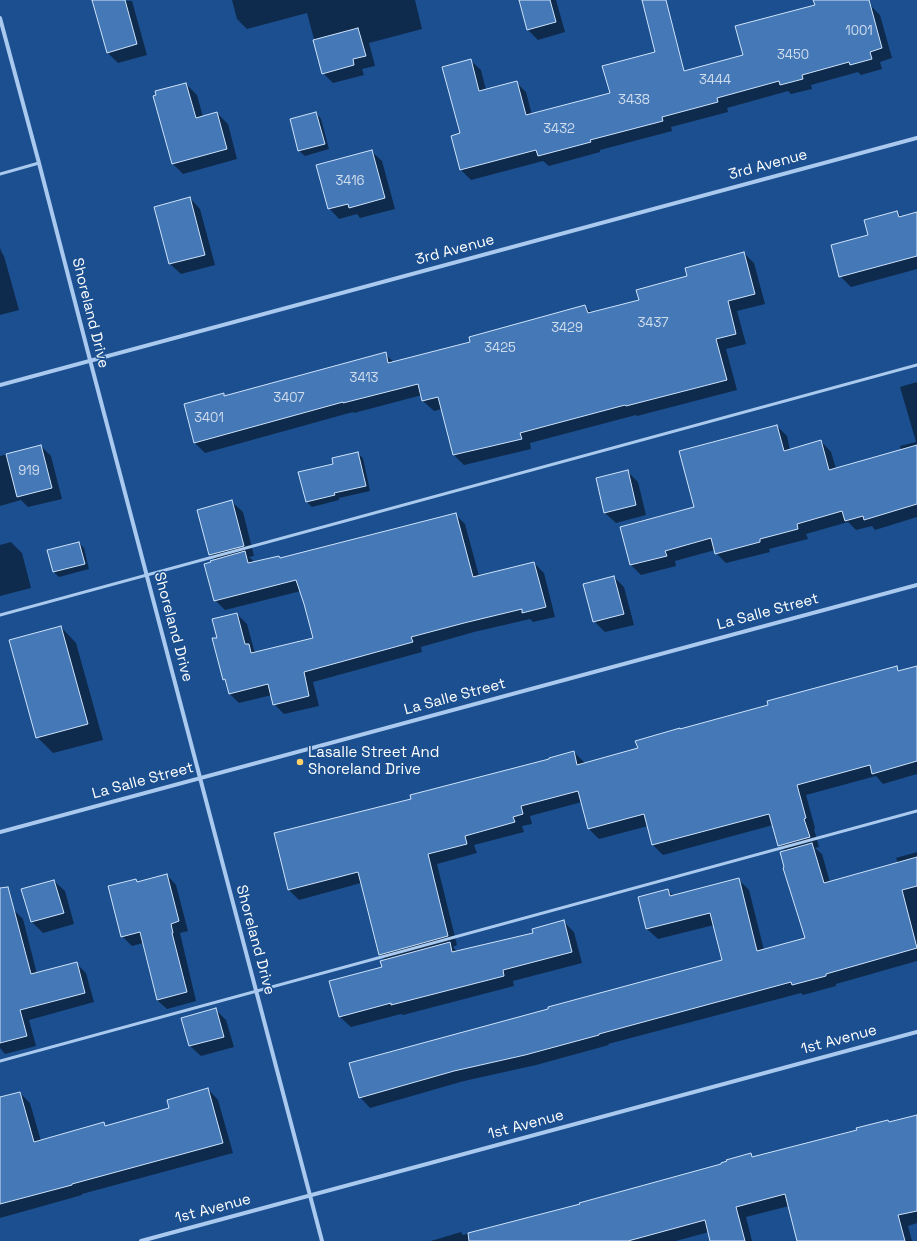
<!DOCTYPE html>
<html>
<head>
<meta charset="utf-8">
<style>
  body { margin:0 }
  canvas { display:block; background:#1b4f8f }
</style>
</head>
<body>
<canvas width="917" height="1241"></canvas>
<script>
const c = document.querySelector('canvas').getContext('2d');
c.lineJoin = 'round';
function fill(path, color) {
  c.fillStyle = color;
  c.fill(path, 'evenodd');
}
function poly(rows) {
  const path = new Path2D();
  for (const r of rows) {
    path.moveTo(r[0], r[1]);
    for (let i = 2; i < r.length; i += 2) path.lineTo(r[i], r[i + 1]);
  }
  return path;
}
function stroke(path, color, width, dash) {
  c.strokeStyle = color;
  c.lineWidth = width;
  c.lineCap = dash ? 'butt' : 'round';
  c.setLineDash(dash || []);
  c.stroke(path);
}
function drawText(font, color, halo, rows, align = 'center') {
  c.font = font + ' "Space Grotesk",sans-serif';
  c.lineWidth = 3;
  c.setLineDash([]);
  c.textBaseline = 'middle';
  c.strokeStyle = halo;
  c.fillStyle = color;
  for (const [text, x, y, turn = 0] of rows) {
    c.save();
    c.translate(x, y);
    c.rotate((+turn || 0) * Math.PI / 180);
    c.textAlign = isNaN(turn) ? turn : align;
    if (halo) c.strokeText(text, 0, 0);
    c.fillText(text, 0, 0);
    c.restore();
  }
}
const shadow = poly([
  [93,0,132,1,147,55,118,63,107,52],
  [232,0,415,0,422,29,369,43,375,66,362,69,364,75,333,83,323,73,307,13,247,29,237,19],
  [520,0,556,0,565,32,538,40,528,30],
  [814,0,853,0,870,5,880,15,892,58,880,62,882,69,861,75,858,72,811,85,812,89,791,94,788,91,727,108,728,112,671,127,672,131,600,150,600,152,549,166,543,161,471,180,461,170,453,136,461,134,470,60,481,70,486,90,516,82,526,92,532,115,630,89,744,56,816,5],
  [186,84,197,95,203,117,217,113,228,124,237,159,183,174,172,163],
  [316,113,321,119,329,149,305,156,299,151,291,120],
  [371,151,382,161,395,209,360,218,357,214,339,219,329,208],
  [190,198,200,209,215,265,181,274,170,264,155,207],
  [897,212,902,217,917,213,917,269,851,287,840,276,869,236],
  [0,248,2,253,4,256,19,310,0,315],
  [744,253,754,263,765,304,737,311,746,344,726,349,737,390,637,416,636,415,530,443,531,449,464,465,454,455,442,409,434,411,423,401,422,395,354,413,353,412,205,453,195,443,185,405,223,394,226,397,385,354,395,363,471,342,585,306,592,313,640,300,688,277],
  [917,382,917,517,875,530,872,526,856,530,848,522,806,534,808,539,769,549,770,552,726,563,716,553,715,550,675,561,676,566,641,575,631,565,621,527,695,507,777,426,787,436,790,450,821,441,831,452,836,469,901,451,900,446,916,442,900,387],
  [41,446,51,456,62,499,28,507,21,500,0,506,0,456],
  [357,453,363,458,370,491,339,498,339,500,312,507,307,502,334,464],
  [627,471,638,482,646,515,616,523,605,513],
  [232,502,243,512,254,556,249,557,255,562,279,557,281,559,455,514,465,524,479,576,534,563,544,573,555,617,533,622,530,619,474,632,421,647,422,652,313,682,319,706,284,714,274,704,272,695,239,703,229,693,226,681,224,679,218,638,237,614,247,624,254,650,256,652,314,638,301,591,225,610,215,600,216,560,210,554],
  [11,542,22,553,31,588,0,596,0,545],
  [79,543,84,548,89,569,59,577,54,572],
  [614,577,624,587,634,625,605,632,594,621],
  [61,627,76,643,103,740,53,753,37,737],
  [917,667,917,774,883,784,876,776,806,795,815,828,814,829,819,847,815,848,822,854,830,882,898,863,896,858,917,852,917,961,836,984,836,986,803,995,801,993,608,1044,609,1045,536,1065,464,1081,370,1108,360,1097,723,961,714,925,658,939,647,929,668,890,674,896,738,879,749,890,764,950,806,939,785,851,779,845,773,825,663,855,653,845,648,826,599,839,589,829,582,802,530,816,532,824,522,826,524,832,474,845,477,853,437,864,457,945,453,947,458,952,534,934,563,921,574,932,582,963,513,981,514,986,403,1015,401,1014,351,1027,340,1017,383,968,385,960,379,954,361,883,299,900,289,890,412,800,574,752,584,762,584,764,639,749,681,730,770,706,896,668,900,672],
  [167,875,176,885,188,931,180,933,196,1001,167,1009,157,1000,143,943,132,946,122,936,136,880,139,883],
  [54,881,65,891,74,924,43,933,32,922,23,889],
  [13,909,23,919,37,974,77,964,86,973,94,1002,29,1020,36,1046,5,1054,0,1048,0,913],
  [215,1009,226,1020,234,1047,201,1056,190,1046,182,1018],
  [208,1089,218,1100,233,1153,82,1194,82,1195,0,1218,0,1098,20,1093,30,1103,41,1141,104,1124,106,1126,170,1109],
  [917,1116,917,1223,908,1226,912,1241,798,1241,789,1206,746,1217,752,1241,711,1241,709,1232,676,1241,431,1241,461,1232,463,1235,581,1205,722,1165,751,1154,754,1158,858,1130,888,1121,890,1122]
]);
const building = poly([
  [92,0,125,0,137,44,107,53,92,0],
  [519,0,550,0,556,22,527,30,519,0],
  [642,0,666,0,684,71,743,55,735,26,815,5,813,0,869,0,882,48,870,52,872,59,850,65,849,62,802,75,803,79,780,85,779,81,717,98,718,102,662,117,663,121,590,140,591,142,538,156,536,150,460,170,451,136,460,133,442,67,471,59,479,91,517,81,526,115,610,93,602,66,655,52,642,0],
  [358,28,366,56,353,59,354,65,322,74,313,40,358,28],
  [186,83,196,118,217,112,227,149,172,164,153,96,156,95,155,91,186,83],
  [316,112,325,144,298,151,290,119,316,112],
  [372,150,385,198,349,208,348,204,328,209,316,165,372,150],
  [190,197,205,255,169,264,154,207,190,197],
  [897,211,899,217,917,212,917,256,839,277,831,245,868,235,864,220,897,211],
  [744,252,755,294,728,301,736,334,716,339,727,380,626,406,625,405,520,433,522,439,453,455,438,397,422,401,418,384,343,403,343,402,194,443,184,404,224,393,224,396,386,352,388,363,470,342,469,337,585,305,588,313,639,300,636,290,687,276,685,268,744,252],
  [777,425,784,451,821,440,829,470,917,445,917,504,864,520,863,516,845,521,842,511,797,524,798,529,760,539,760,542,715,554,711,538,665,551,667,556,630,565,620,527,694,507,679,451,777,425],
  [41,445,52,488,17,497,6,454,41,445],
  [358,452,366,486,334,493,335,495,306,502,298,472,333,464,332,458,358,452],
  [628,470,636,505,604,513,596,478,628,470],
  [232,500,244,546,209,555,197,510,232,500],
  [456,513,473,577,534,562,546,607,522,613,522,609,464,623,411,637,413,642,304,672,309,696,273,705,268,684,229,694,225,679,223,680,212,638,217,638,212,619,237,613,245,644,249,644,251,653,313,638,304,604,296,580,214,601,204,564,211,562,210,561,245,551,248,563,279,556,280,558,456,513],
  [79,542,85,564,53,572,47,550,79,542],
  [614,576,624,614,593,622,583,584,614,576],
  [61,626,88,724,36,738,9,640,61,626],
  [897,666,898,671,917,666,917,761,872,774,870,765,797,785,806,818,804,819,810,837,778,846,769,814,652,845,644,814,588,829,578,791,521,806,523,814,513,817,515,822,465,836,467,844,428,854,448,936,379,955,358,872,288,890,274,833,411,799,410,795,549,759,549,758,574,751,577,765,638,748,635,741,680,728,680,729,768,705,767,701,897,666],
  [812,843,824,883,917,857,917,886,902,890,917,948,826,974,826,976,792,985,791,982,599,1034,599,1035,525,1055,454,1071,359,1098,349,1063,548,1009,548,1007,722,960,710,913,646,929,638,897,668,889,670,896,739,878,757,951,805,938,783,868,784,867,780,852,812,843],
  [167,874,179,921,171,924,173,933,172,933,187,992,157,1000,140,932,121,937,108,886,136,879,137,882,167,874],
  [54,880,64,913,31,922,21,889,54,880],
  [8,887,31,974,77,962,85,993,20,1010,27,1036,0,1043,0,888,8,887],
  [564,920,572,952,503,970,504,976,391,1005,391,1003,339,1017,329,981,382,967,380,961,450,942,452,952,533,933,532,929,564,920],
  [216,1008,224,1037,189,1046,181,1018,216,1008],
  [208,1088,223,1143,72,1184,72,1185,0,1204,0,1097,20,1092,34,1142,104,1122,105,1126,169,1108,167,1100,208,1088],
  [917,1115,917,1211,898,1215,905,1241,797,1241,785,1194,736,1207,745,1241,710,1241,705,1220,628,1241,469,1241,468,1233,580,1204,579,1203,721,1164,721,1163,727,1161,726,1160,751,1153,752,1157,857,1130,856,1128,888,1120,889,1122,917,1115]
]);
const lane = poly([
  [0,174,39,163],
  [0,615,917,365],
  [0,1061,917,811]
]);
const street = poly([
  [0,18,39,163,90,360,322,1241],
  [0,385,917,138],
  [0,832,917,585],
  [141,1241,917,1032]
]);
const markers = [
  [300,762,4,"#ffd166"]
];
const numberNames = [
  ["1001",859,31],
  ["3450",793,55],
  ["3444",715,80],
  ["3438",634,100],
  ["3432",559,129],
  ["3416",350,181],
  ["3437",653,323],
  ["3429",567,328],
  ["3425",500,348],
  ["3413",364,378],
  ["3407",289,398],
  ["3401",209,418],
  ["919",29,471]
];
const streetNames = [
  ["3rd Avenue",768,165,-15],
  ["3rd Avenue",455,250,-15],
  ["Shoreland Drive",90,313,76],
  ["La Salle Street",768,612,-15],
  ["Shoreland Drive",173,627,75],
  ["La Salle Street",455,697,-15],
  ["La Salle Street",143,781,-15],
  ["Shoreland Drive",255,940,75],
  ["1st Avenue",839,1040,-15],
  ["1st Avenue",526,1125,-15],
  ["1st Avenue",213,1209,-15]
];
const poiNames = [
  ["Lasalle Street And",308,753],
  ["Shoreland Drive",308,770]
];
fill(shadow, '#0007');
fill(building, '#4478b7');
stroke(building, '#cfe3fa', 1);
stroke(lane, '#a9c9ee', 3);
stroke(street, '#a9c9ee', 4);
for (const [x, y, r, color] of markers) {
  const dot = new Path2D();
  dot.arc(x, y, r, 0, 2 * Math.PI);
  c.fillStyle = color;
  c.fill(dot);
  stroke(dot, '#1b4f8f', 1.5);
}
drawText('13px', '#d0dded', null, numberNames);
drawText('15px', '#fff', '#1b4f8f', streetNames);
drawText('15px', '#fff', '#1b4f8f', poiNames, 'left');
</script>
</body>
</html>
